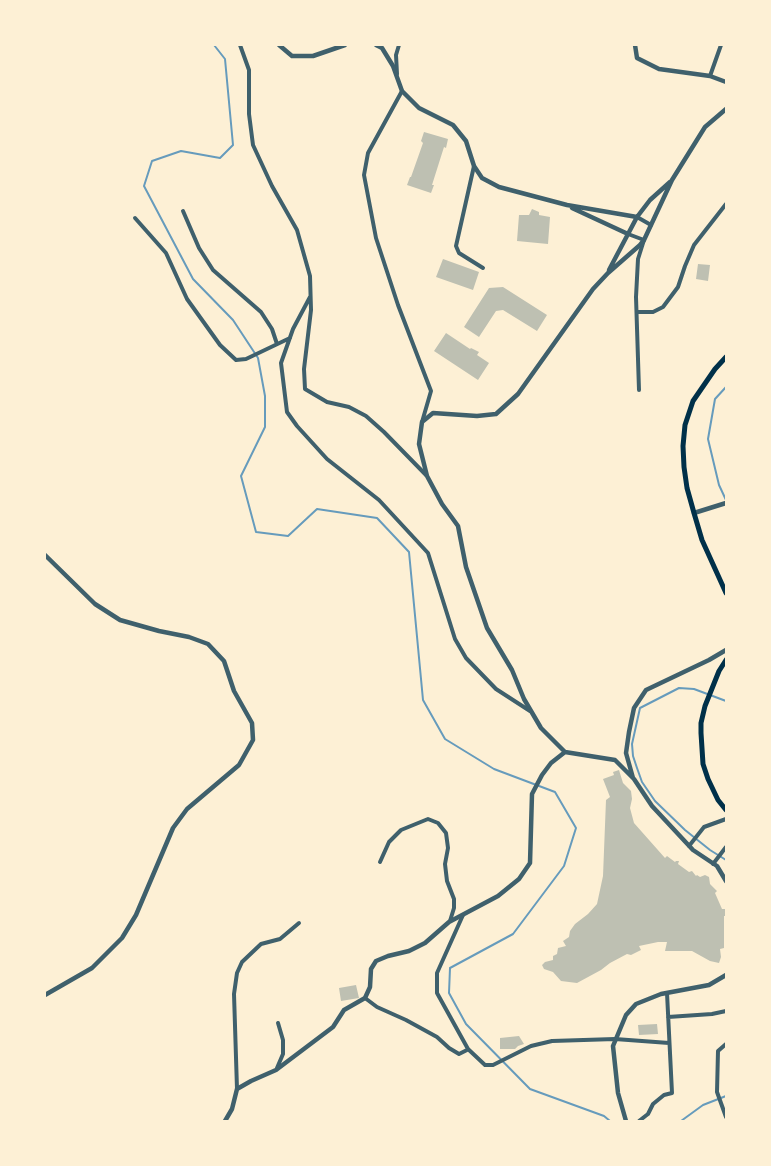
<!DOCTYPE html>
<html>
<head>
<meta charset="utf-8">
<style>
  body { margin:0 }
  #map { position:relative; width:771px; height:1166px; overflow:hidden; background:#fdf0d5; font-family:Poppins,sans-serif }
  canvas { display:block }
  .frame { position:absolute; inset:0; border:46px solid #fdf0d5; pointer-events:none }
</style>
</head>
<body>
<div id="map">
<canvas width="771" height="1166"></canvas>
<div class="frame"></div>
</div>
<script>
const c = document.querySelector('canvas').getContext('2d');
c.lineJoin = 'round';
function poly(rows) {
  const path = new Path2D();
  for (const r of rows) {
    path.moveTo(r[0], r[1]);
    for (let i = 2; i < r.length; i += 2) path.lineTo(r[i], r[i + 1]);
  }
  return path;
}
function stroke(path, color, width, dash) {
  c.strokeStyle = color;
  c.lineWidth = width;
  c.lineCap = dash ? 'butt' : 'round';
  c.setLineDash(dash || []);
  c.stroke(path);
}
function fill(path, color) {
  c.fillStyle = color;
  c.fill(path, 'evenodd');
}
const stream = poly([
  [214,45,225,59,233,145,220,158,181,151,152,161,144,186,193,279,233,320,258,358,265,396,265,427,241,476,256,532,288,536,317,509,377,518,409,552,423,700,445,739,494,769,555,792,576,828,564,866,513,934,450,968,449,993,466,1024,530,1089,604,1116,610,1121],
  [726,387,715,399,708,439,719,485,726,500],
  [726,701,694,689,679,688,640,708,632,744,633,756,637,768,642,782,655,801,685,830,710,850,726,860],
  [681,1121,703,1105,726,1096]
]);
const building = poly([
  [424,132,448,139,446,148,444,147,432,185,434,185,431,193,407,185,410,177,411,177,423,143,421,141],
  [532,209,539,212,539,215,550,217,548,244,517,241,519,215,529,215],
  [443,259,479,272,473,290,436,277],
  [698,264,710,265,708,281,696,279],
  [503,287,547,315,537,331,503,310,496,311,479,337,464,327,489,288],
  [446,333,470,349,471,348,479,352,477,355,489,363,478,380,434,351],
  [619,770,623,783,631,791,632,799,630,808,634,823,665,858,667,856,675,862,676,861,679,861,678,864,689,872,692,871,696,876,697,875,700,877,705,875,709,877,710,884,717,891,715,893,722,909,725,909,725,916,724,916,724,948,720,949,721,957,719,963,710,961,692,951,665,951,667,942,658,942,639,946,641,950,631,955,627,954,610,963,601,970,577,983,561,981,553,972,544,969,542,965,545,962,553,960,553,956,557,954,558,948,566,946,563,941,569,937,570,931,575,924,588,914,597,904,603,876,606,800,610,797,603,779,614,775,613,772],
  [356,985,359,998,341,1001,339,988],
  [657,1024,658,1034,639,1035,638,1025],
  [519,1036,524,1044,518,1046,515,1049,500,1049,500,1038]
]);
const minor = poly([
  [240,45,249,70,249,114,253,145,272,186,297,230,310,276,311,310,304,369,305,389,327,402,349,407,366,416,384,432,426,475],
  [397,74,396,55,399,45],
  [710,76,721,45],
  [402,91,368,153,364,175,376,238,398,305,431,391,422,422],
  [474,166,456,246,459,253,483,268],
  [183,211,199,248,213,270,261,312,272,329,277,344],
  [637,217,651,225],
  [135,218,166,253,187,299,220,345,236,360,246,359,290,338],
  [628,234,644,240,638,259,636,297,639,390],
  [310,297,293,329,281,363,287,412,297,426,327,459,379,500,428,553,455,639,466,658,496,689,530,711],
  [637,312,653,312,663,307,678,287,685,266,694,245,726,204],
  [689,846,704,827,726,819],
  [380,862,389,842,401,830,428,819,438,823,446,833,448,848,445,864,447,881,454,899,454,908,450,921],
  [713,864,726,847],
  [463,915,437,973,437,993,468,1049,485,1065,493,1065,531,1046,552,1041,615,1039,669,1043],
  [365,998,377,1007,406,1020,437,1037,449,1048,459,1054,467,1050],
  [668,1017,712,1014,726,1011],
  [726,1044,718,1051,717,1092,726,1117],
  [277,1068,283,1054,283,1040,278,1023],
  [237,1089,234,994,237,973,242,962,261,944,280,939,299,923],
  [639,1121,648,1114,653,1104,664,1095,672,1093,667,993]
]);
const tertiary = poly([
  [279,45,292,56,313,56,345,45],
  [376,45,382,48,393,66,402,91,419,108,453,125,466,141,474,166,482,178,499,187,567,205,637,217],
  [635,45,637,58,659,69,710,76,726,82],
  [726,109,705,127,672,180,644,240,640,245,608,273,593,289,518,394,496,414,477,416,433,413,422,422,419,444,427,476,442,504,458,526,466,567,487,628,512,670,524,699,541,728,565,752,615,760,634,779,652,806,693,850,717,866,726,881],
  [572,208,628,234],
  [609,270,637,217,650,200,670,182],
  [694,513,726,503],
  [45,555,95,604,120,620,159,631,189,637,208,644,224,661,234,691,252,723,253,740,239,765,187,809,173,828,136,915,122,938,92,968,45,995],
  [633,778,626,753,629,732,634,708,646,690,709,660,726,650],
  [225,1121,232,1109,237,1089,251,1081,276,1070,333,1027,344,1010,365,998,370,987,371,969,376,961,388,956,409,951,425,943,449,922,498,896,519,879,530,863,532,794,542,775,551,763,565,752],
  [626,1121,618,1093,613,1046,626,1015,636,1004,661,994,709,985,726,975]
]);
const secondary = poly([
  [726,357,715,369,693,401,685,425,683,446,684,467,687,488,694,513,702,540,726,593],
  [726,660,719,671,705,706,701,723,701,733,703,764,708,779,718,800,726,810]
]);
stroke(stream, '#669bbc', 2);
fill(building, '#bec0b2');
stroke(minor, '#3f606c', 4);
stroke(tertiary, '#3f606c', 4.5);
stroke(secondary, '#003049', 5);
</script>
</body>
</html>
